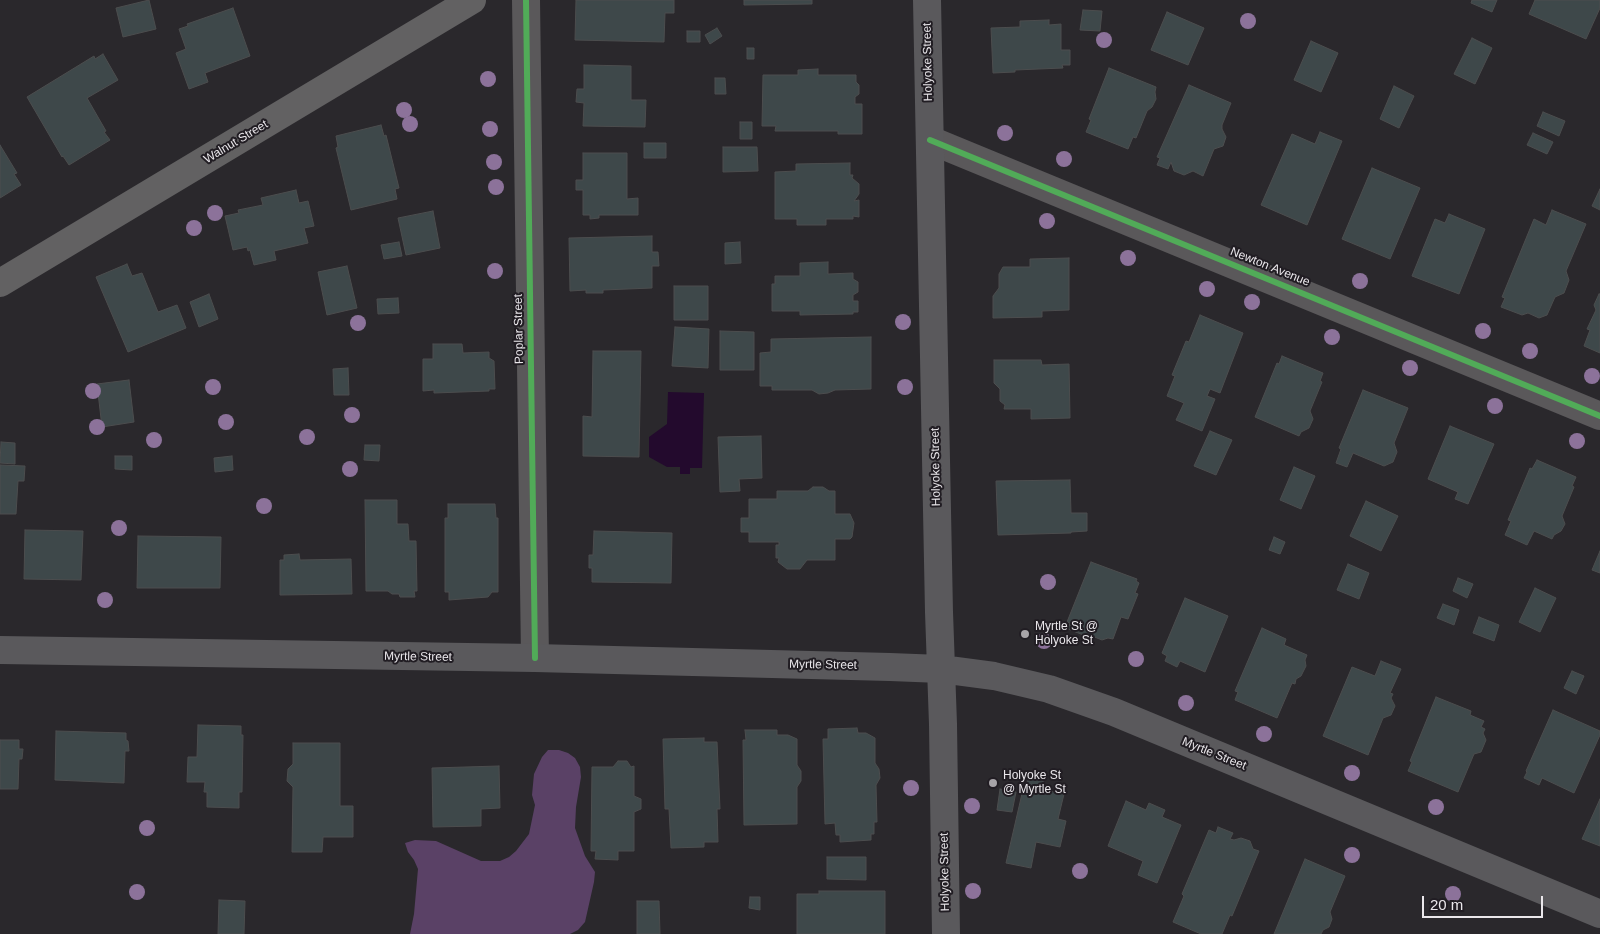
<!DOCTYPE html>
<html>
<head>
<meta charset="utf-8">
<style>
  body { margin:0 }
  #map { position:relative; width:1600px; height:934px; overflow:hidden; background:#2a282c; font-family:Helvetica,sans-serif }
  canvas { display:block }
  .scale { position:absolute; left:1422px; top:896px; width:121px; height:22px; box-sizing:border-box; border:2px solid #eae7eb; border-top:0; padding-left:6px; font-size:15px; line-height:18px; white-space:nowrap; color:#eae7eb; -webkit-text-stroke:4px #211d23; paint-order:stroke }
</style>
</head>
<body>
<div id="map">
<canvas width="1600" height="934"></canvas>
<div class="scale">20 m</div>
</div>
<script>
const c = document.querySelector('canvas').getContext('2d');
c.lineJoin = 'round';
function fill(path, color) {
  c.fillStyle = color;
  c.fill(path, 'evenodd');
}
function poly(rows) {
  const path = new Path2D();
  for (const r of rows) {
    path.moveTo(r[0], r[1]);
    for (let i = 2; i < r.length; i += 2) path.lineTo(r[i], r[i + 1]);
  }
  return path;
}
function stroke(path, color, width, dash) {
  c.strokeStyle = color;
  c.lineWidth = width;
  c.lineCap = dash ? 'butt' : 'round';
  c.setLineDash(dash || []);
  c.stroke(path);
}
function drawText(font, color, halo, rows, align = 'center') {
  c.font = font + ' Helvetica,sans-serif';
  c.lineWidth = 4;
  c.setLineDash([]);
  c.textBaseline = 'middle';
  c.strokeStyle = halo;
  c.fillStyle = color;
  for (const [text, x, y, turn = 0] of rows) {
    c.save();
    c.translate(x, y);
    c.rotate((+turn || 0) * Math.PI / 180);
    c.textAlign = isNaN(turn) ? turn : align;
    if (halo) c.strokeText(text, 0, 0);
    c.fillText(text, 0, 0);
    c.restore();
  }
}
const forest = poly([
  [548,750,559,750,568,753,575,758,580,767,581,777,576,807,575,828,585,856,595,872,594,882,585,922,578,930,570,934,410,934,414,914,418,869,414,860,408,852,405,843,415,840,436,841,481,861,500,861,509,857,516,851,529,834,535,805,532,795,534,774,542,757]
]);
const water = poly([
  [668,392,704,393,702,468,690,468,690,474,680,474,680,467,667,467,649,457,649,437,667,424]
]);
const building = poly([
  [149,0,156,29,123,37,116,8,149,0],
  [576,0,674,0,674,13,665,13,664,42,575,40,576,0],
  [744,0,812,0,812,4,744,5,744,0],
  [1472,0,1497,0,1492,12,1471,3,1472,0],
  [1535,0,1600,0,1600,8,1586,39,1529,14,1535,0],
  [233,8,250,56,205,73,208,82,189,89,176,53,186,49,179,29,188,26,187,24,233,8],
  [1083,10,1102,11,1100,31,1080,30,1083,10],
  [1167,12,1204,28,1188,65,1151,50,1167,12],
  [1049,20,1049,25,1061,24,1061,50,1070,50,1070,65,1062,65,1063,68,1015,70,1015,72,993,73,991,28,1020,27,1020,21,1049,20],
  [717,28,722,36,710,44,705,35,717,28],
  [687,31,700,31,700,42,687,42,687,31],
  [1472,38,1492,48,1475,84,1454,74,1472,38],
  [1311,41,1338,53,1321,92,1294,80,1311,41],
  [747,48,754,48,754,59,747,59,747,48],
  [103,54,118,80,87,98,106,131,104,132,110,140,69,165,63,156,62,157,27,97,94,56,95,59,103,54],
  [584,65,631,66,631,100,646,100,645,127,583,126,584,103,576,102,577,89,584,89,584,65],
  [1109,68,1156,87,1155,92,1156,99,1152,107,1147,111,1136,138,1133,137,1128,149,1086,132,1091,120,1089,119,1109,68],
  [818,69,818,75,856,75,856,82,859,85,859,94,855,97,855,104,862,104,862,134,838,134,838,131,775,131,776,126,762,126,763,75,798,75,798,70,818,69],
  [715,78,725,78,726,94,715,94,715,78],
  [1189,85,1231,103,1222,125,1222,129,1226,137,1223,146,1214,149,1203,176,1193,171,1184,175,1174,171,1171,162,1168,169,1157,165,1160,158,1157,157,1189,85],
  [1394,86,1414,96,1399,128,1380,119,1394,86],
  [1543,112,1565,121,1559,136,1537,126,1543,112],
  [740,122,752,122,752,139,740,139,740,122],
  [381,125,384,136,386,135,399,188,395,189,397,199,351,210,336,148,338,147,336,136,381,125],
  [1320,132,1342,141,1307,225,1261,205,1292,134,1315,144,1320,132],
  [1533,133,1553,142,1547,154,1527,145,1533,133],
  [644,143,666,143,666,158,644,158,644,143],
  [0,145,17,173,14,174,21,185,0,198,0,145],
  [723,147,757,147,758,171,723,172,723,147],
  [583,153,627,153,627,199,638,198,638,215,599,215,599,218,590,219,590,215,583,215,583,190,576,190,576,180,583,180,583,153],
  [850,163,850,175,853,175,852,178,859,184,859,194,854,201,859,200,859,217,853,216,853,219,826,219,826,225,797,225,797,219,775,219,775,172,796,171,796,164,850,163],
  [1372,168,1420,188,1390,259,1342,239,1372,168],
  [1600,189,1600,210,1592,206,1600,189],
  [296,190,299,203,308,201,314,226,304,228,308,243,274,251,276,260,254,265,250,250,248,251,247,247,233,250,225,216,239,213,238,210,263,205,261,198,296,190],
  [1552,210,1586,224,1566,271,1569,280,1564,293,1555,297,1547,315,1539,318,1528,313,1522,315,1501,307,1505,298,1502,297,1534,219,1546,225,1552,210],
  [433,211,440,248,406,255,398,218,433,211],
  [1449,214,1485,229,1459,294,1412,276,1435,219,1445,223,1449,214],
  [652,236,652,252,658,252,659,266,652,266,652,288,603,290,603,293,586,293,586,290,570,291,569,238,652,236],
  [399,242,402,256,384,259,381,245,399,242],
  [740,242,741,263,725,264,725,243,740,242],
  [1069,258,1069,310,1042,311,1042,317,993,318,993,296,999,288,999,274,1003,267,1030,267,1030,259,1069,258],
  [828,262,828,274,853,273,853,279,858,282,858,292,853,295,853,301,858,301,858,312,853,312,853,314,800,315,800,311,772,311,772,284,775,284,775,276,800,276,800,263,828,262],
  [127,264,132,276,142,273,158,312,177,305,186,328,128,352,96,277,127,264],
  [347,266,357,308,327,315,318,272,347,266],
  [674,286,708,286,708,320,674,320,674,286],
  [209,294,218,319,199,327,190,302,209,294],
  [1599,294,1600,294,1600,353,1584,346,1590,330,1587,329,1596,310,1594,305,1599,294],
  [398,298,399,313,378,314,377,299,398,298],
  [1200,315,1243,333,1220,393,1210,389,1207,396,1215,399,1202,431,1176,420,1184,403,1167,396,1175,376,1172,375,1186,341,1189,342,1200,315],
  [675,327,709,329,708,368,672,366,675,327],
  [720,331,754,332,754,370,720,370,720,331],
  [871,337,871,389,835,390,828,393,819,394,812,390,772,390,772,386,760,386,760,353,771,352,771,339,871,337],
  [433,344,462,344,463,353,489,352,489,358,494,361,495,389,489,389,489,391,434,393,434,390,423,391,423,359,433,359,433,344],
  [593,351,641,351,639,457,583,456,583,416,592,417,593,351],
  [1282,356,1323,373,1320,381,1322,382,1310,411,1313,419,1309,428,1301,432,1299,436,1255,417,1277,363,1279,364,1282,356],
  [994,360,1041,360,1042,365,1069,364,1070,418,1031,419,1031,409,1004,409,1005,405,1000,401,1000,389,994,383,994,360],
  [348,368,349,395,334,395,333,369,348,368],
  [129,380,134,422,102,427,97,384,129,380],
  [1363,390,1408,408,1394,443,1397,452,1393,462,1384,466,1353,453,1347,467,1336,463,1341,449,1339,448,1363,390],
  [1450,426,1494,444,1468,504,1455,499,1458,492,1428,479,1450,426],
  [1210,431,1232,440,1216,475,1194,466,1210,431],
  [761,436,762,478,739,479,740,491,720,492,718,437,761,436],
  [1,442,15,443,15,464,0,463,1,442],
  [365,445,380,445,379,461,364,460,365,445],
  [115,456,132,456,132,470,115,469,115,456],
  [232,456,233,470,215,472,214,458,232,456],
  [1537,460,1576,477,1572,486,1574,487,1562,516,1565,524,1561,531,1554,535,1552,539,1534,531,1527,545,1505,535,1511,521,1508,520,1530,468,1532,469,1537,460],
  [0,465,25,466,24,481,18,481,16,514,0,514,0,465],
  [1294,467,1315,476,1301,509,1280,500,1294,467],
  [1070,480,1071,513,1087,513,1087,531,1071,532,1071,533,998,535,996,481,1070,480],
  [813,487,823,487,829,491,835,491,835,514,850,514,854,523,852,537,850,539,835,539,835,560,807,560,800,569,787,569,778,562,779,558,776,558,776,545,779,545,779,542,749,542,749,532,741,532,741,518,749,518,749,499,777,499,777,491,808,491,813,487],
  [365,500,397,500,397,524,408,524,409,541,416,541,417,591,414,591,415,597,400,597,399,594,392,594,388,591,366,591,365,500],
  [1366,501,1398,516,1381,551,1350,536,1366,501],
  [448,504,495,504,496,518,498,518,498,592,492,592,488,597,449,600,449,592,445,592,445,518,448,518,448,504],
  [25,530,83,531,81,580,24,579,25,530],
  [594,531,672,533,671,583,592,582,592,568,589,568,589,555,593,555,594,531],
  [138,536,221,537,220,588,137,588,138,536],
  [1274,537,1285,542,1280,554,1269,550,1274,537],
  [1600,551,1600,573,1592,570,1600,551],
  [299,554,300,560,351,559,352,594,280,595,280,560,284,560,284,555,299,554],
  [1091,562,1137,579,1136,581,1139,583,1135,593,1138,594,1128,619,1121,617,1113,639,1108,638,1102,640,1092,636,1091,638,1068,629,1070,623,1067,622,1091,562],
  [1348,564,1369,573,1359,599,1337,590,1348,564],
  [1458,578,1473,584,1467,598,1453,591,1458,578],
  [1535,588,1556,598,1540,632,1519,622,1535,588],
  [1185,598,1228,616,1205,672,1180,661,1177,667,1165,661,1167,656,1162,653,1185,598],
  [1443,604,1459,610,1454,625,1437,618,1443,604],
  [1479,617,1499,625,1494,641,1473,633,1479,617],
  [1262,628,1286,639,1284,645,1307,655,1305,660,1306,666,1301,676,1296,679,1295,684,1292,683,1277,718,1235,700,1238,692,1235,691,1262,628],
  [1381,661,1401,669,1390,693,1393,694,1391,698,1395,706,1391,715,1383,718,1368,755,1323,736,1352,667,1375,676,1381,661],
  [1572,671,1584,676,1576,694,1564,688,1572,671],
  [1436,697,1471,711,1470,715,1484,721,1481,727,1485,729,1483,733,1486,740,1481,752,1474,754,1458,792,1408,771,1412,762,1410,761,1436,697],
  [1553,710,1600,731,1600,735,1574,793,1542,778,1539,785,1524,778,1527,772,1526,771,1553,710],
  [198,725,241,726,241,735,243,735,242,792,239,792,239,808,207,807,207,792,204,792,205,782,187,782,188,757,197,757,198,725],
  [857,728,858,733,866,733,875,738,875,763,879,769,880,778,876,785,877,822,874,822,874,834,871,834,871,840,840,842,840,835,836,835,835,823,825,824,823,739,828,739,828,729,857,728],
  [745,730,777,730,777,735,788,735,797,739,797,765,801,771,801,781,797,787,797,824,744,825,743,740,746,740,745,730],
  [56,731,126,733,126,740,128,741,129,751,125,751,124,783,55,780,56,731],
  [704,738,704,742,717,742,720,809,717,809,718,842,704,842,704,847,671,848,669,809,665,809,663,739,704,738],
  [0,740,19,740,19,749,23,749,22,759,19,759,18,789,0,789,0,740],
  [293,743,340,743,340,806,353,806,353,837,323,837,322,852,292,852,293,787,287,781,288,769,293,764,293,743],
  [618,761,627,761,631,767,634,766,634,796,641,799,641,809,634,812,634,851,618,851,618,860,595,859,596,851,591,851,592,767,613,767,618,761],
  [499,766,500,808,481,809,481,826,433,827,432,768,499,766],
  [1029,775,1044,778,1041,789,1064,794,1058,819,1066,821,1060,847,1036,842,1031,868,1006,863,1024,785,1027,786,1029,775],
  [1000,789,1016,792,1012,812,997,810,1000,789],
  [1600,799,1600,846,1582,839,1600,799],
  [1126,801,1146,810,1149,803,1165,810,1162,817,1181,825,1157,883,1138,875,1143,861,1108,846,1126,801],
  [1218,827,1233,833,1230,839,1234,840,1241,838,1250,841,1253,849,1259,851,1232,916,1230,915,1222,934,1201,934,1173,922,1184,896,1182,894,1209,830,1216,833,1218,827],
  [827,857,866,857,866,880,827,879,827,857],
  [1305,859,1345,876,1330,912,1332,919,1329,927,1323,930,1321,934,1274,934,1305,859],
  [819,891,885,891,885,934,797,934,797,894,819,894,819,891],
  [750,897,760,897,760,910,749,908,750,897],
  [219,900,245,901,244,934,218,934,219,900],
  [637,901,659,901,660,934,637,934,637,901]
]);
const minor = poly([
  [526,0,535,658],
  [930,140,1600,416]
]);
const secondary = poly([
  [927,0,939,612,943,724,946,934],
  [0,650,535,658,890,667,941,669,994,676,1049,689,1114,712,1600,914]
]);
const primary = poly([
  [0,283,472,0]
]);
const cycleway = poly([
  [526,0,535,658],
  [930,140,1600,416]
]);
const trees = [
  [1248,21],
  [1104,40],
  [488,79],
  [404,110],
  [410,124],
  [490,129],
  [1005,133],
  [1064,159],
  [494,162],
  [496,187],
  [215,213],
  [1047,221],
  [194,228],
  [1128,258],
  [495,271],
  [1360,281],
  [1207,289],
  [1252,302],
  [903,322],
  [358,323],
  [1483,331],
  [1332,337],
  [1530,351],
  [1410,368],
  [1592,376],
  [213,387],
  [905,387],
  [93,391],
  [1495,406],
  [352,415],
  [226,422],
  [97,427],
  [307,437],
  [154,440],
  [1577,441],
  [350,469],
  [264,506],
  [119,528],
  [1048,582],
  [105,600],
  [1044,641],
  [1136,659],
  [1186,703],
  [1264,734],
  [1352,773],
  [911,788],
  [972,806],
  [1436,807],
  [147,828],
  [1352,855],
  [1080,871],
  [973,891],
  [137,892],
  [1453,894]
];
const markers = [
  [1025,634,5,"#a7a4a8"],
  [993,783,5,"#a7a4a8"]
];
const streetNames = [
  ["Holyoke Street",928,62,-91],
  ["Walnut Street",236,142,-31],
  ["Newton Avenue",1270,267,22],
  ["Poplar Street",519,329,-91],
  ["Holyoke Street",936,467,-91],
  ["Myrtle Street",418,657,1],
  ["Myrtle Street",823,665,1],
  ["Myrtle Street",1214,754,22],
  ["Holyoke Street",945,872,-91]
];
const poiNames = [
  ["Myrtle St @",1035,627],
  ["Holyoke St",1035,641],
  ["Holyoke St",1003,776],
  ["@ Myrtle St",1003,790]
];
fill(forest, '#5a4166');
fill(water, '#230a2d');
fill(building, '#3e484a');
stroke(building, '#4c4d4e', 1);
stroke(minor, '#5a585a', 28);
stroke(secondary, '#5a595c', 28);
stroke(primary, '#626162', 28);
stroke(cycleway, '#51ab58', 6);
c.fillStyle = '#8c729a';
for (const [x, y] of trees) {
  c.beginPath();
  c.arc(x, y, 8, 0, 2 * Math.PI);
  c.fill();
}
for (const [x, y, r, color] of markers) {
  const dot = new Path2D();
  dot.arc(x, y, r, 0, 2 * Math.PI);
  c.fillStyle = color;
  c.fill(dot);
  stroke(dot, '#211d23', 2);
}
drawText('12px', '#eae7eb', '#211d23', streetNames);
drawText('12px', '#eae7eb', '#211d23', poiNames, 'left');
</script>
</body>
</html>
